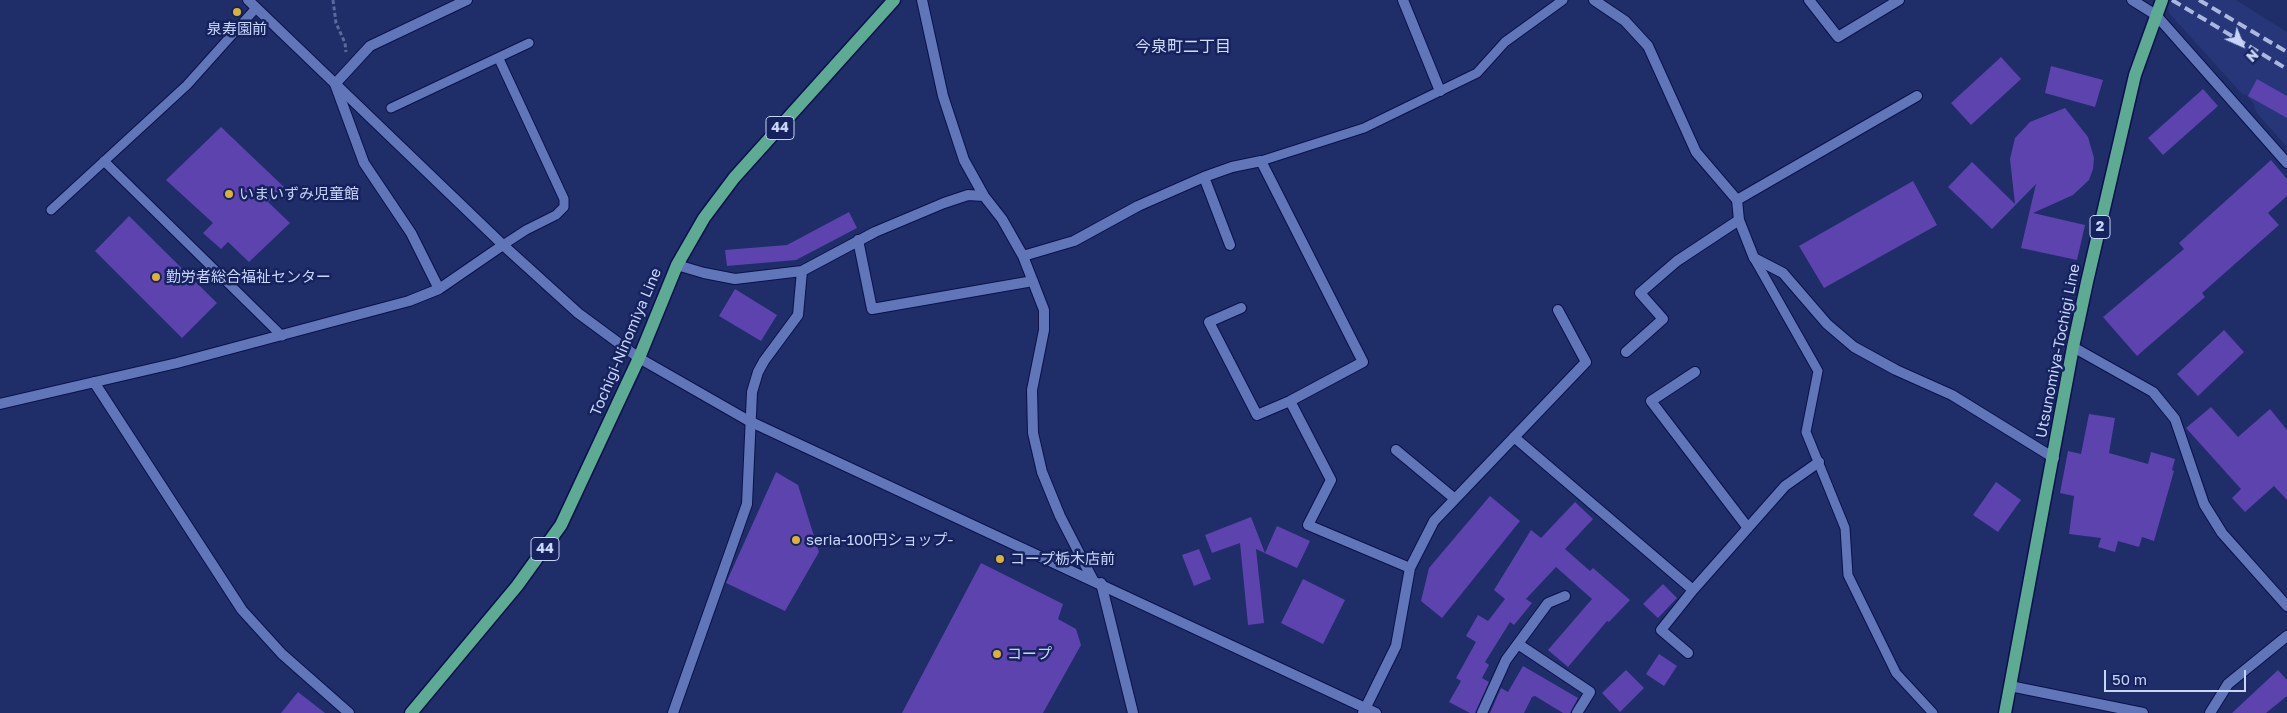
<!DOCTYPE html>
<html>
<head>
<meta charset="utf-8">
<style>
  body { margin:0 }
  #map { position:relative; width:2287px; height:713px; overflow:hidden; background:#1f2d69; font-family:"Golos Text",sans-serif }
  canvas { display:block }
  .north { position:absolute; left:2217px; top:20px; width:50px; height:50px; -webkit-text-stroke:4px #16225d; paint-order:stroke; rotate:136deg; font-size:14px; font-weight:700; line-height:20px; text-align:center; color:#c7d5f9 }
  .north::after { content:''; display:block; margin:auto; width:18px; height:22px; background:#c7d5f9; clip-path:polygon(50% 0,100% 100%,50% 72%,0 100%) }
  .scale { position:absolute; left:2104px; top:670px; width:142px; height:22px; box-sizing:border-box; border:2px solid #c7d5f9; border-top:0; padding-left:6px; font-size:15px; line-height:18px; white-space:nowrap; color:#c7d5f9; -webkit-text-stroke:4px #16225d; paint-order:stroke }
</style>
</head>
<body>
<div id="map">
<canvas width="2287" height="713"></canvas>
<div class="north">N</div>
<div class="scale">50 m</div>
</div>
<script>
const c = document.querySelector('canvas').getContext('2d');
c.lineJoin = 'round';
function fill(path, color) {
  c.fillStyle = color;
  c.fill(path, 'evenodd');
}
function poly(rows) {
  const path = new Path2D();
  for (const r of rows) {
    path.moveTo(r[0], r[1]);
    for (let i = 2; i < r.length; i += 2) path.lineTo(r[i], r[i + 1]);
  }
  return path;
}
function stroke(path, color, width, dash) {
  c.strokeStyle = color;
  c.lineWidth = width;
  c.lineCap = dash ? 'butt' : 'round';
  c.setLineDash(dash || []);
  c.stroke(path);
}
function drawText(font, color, halo, rows, align = 'center') {
  c.font = font + ' "Golos Text","Noto Sans JP",sans-serif';
  c.lineWidth = 5;
  c.setLineDash([]);
  c.textBaseline = 'middle';
  c.strokeStyle = halo;
  c.fillStyle = color;
  for (const [text, x, y, turn = 0] of rows) {
    c.save();
    c.translate(x, y);
    c.rotate((+turn || 0) * Math.PI / 180);
    c.textAlign = isNaN(turn) ? turn : align;
    if (halo) c.strokeText(text, 0, 0);
    c.fillText(text, 0, 0);
    c.restore();
  }
}
const built = poly([
  [2172,0,2236,0,2287,32,2287,147,2256,112,2254,104,2246,95,2242,94,2169,13,2168,7]
]);
const building = poly([
  [2001,57,2021,79,1971,125,1951,103],
  [2051,66,2103,80,2095,107,2045,93],
  [2257,79,2287,96,2287,118,2248,96],
  [2203,89,2218,106,2163,155,2148,138],
  [2065,108,2088,137,2094,158,2093,169,2089,180,2073,195,2033,213,2085,225,2077,260,2021,248,2036,184,1992,229,1948,187,1972,162,2015,204,2010,159,2015,138,2030,122],
  [221,127,284,187,268,202,290,223,249,262,228,242,221,249,203,233,213,223,166,180],
  [2271,160,2287,179,2287,196,2268,213,2279,225,2202,293,2205,297,2137,356,2103,317,2184,249,2179,243],
  [1913,181,1937,225,1824,288,1799,246],
  [849,212,857,228,796,260,727,266,725,250,787,245],
  [129,216,217,303,182,338,95,251],
  [735,289,777,315,761,341,719,316],
  [2224,330,2244,352,2198,396,2177,374],
  [2211,407,2238,437,2270,409,2287,430,2287,500,2274,486,2245,512,2232,498,2241,489,2186,428],
  [2089,414,2115,418,2109,453,2148,464,2151,452,2175,459,2172,470,2174,471,2154,541,2142,537,2139,547,2118,541,2115,552,2098,547,2101,538,2069,534,2074,496,2060,493,2068,451,2081,454],
  [776,472,798,485,819,552,785,611,726,583],
  [1996,482,2021,500,1998,532,1973,515],
  [1490,496,1520,521,1442,618,1421,601,1429,568],
  [1575,502,1593,519,1565,549,1590,571,1593,568,1630,600,1609,622,1607,621,1568,667,1548,650,1592,599,1556,567,1526,599,1532,603,1514,625,1510,622,1485,662,1489,665,1482,678,1489,682,1475,713,1470,713,1449,702,1461,681,1456,678,1476,642,1466,636,1478,615,1488,621,1505,599,1494,590,1531,530,1541,538],
  [1251,517,1265,553,1277,526,1310,541,1297,568,1256,549,1264,623,1248,625,1240,543,1212,553,1205,535],
  [1199,549,1211,579,1194,586,1182,555],
  [981,563,1063,604,1058,619,1076,629,1081,645,1043,713,902,713],
  [1303,579,1345,600,1323,644,1281,623],
  [1663,584,1677,598,1658,618,1643,604],
  [1659,654,1677,666,1664,686,1646,674],
  [1523,666,1578,698,1570,713,1563,713,1535,696,1532,697,1524,713,1490,713,1501,688,1508,692],
  [1626,670,1644,688,1620,712,1602,693],
  [2278,670,2287,680,2287,696,2266,713,2232,713],
  [298,692,325,713,281,713]
]);
const path = poly([
  [333,0,336,23,345,43,346,52]
]);
const service = poly([
  [499,59,564,199,564,207,556,215,526,230,503,245],
  [391,108,529,43],
  [104,161,282,336],
  [1261,161,1364,128,1477,73,1505,42,1563,0],
  [51,210,187,85,256,8],
  [1754,258,1818,371,1806,432,1845,528,1848,575,1896,673,1933,713]
]);
const minor = poly([
  [922,0,943,96,964,160,984,196,1002,219,1023,256,1074,241,1138,206,1204,177,1232,167,1261,161,1363,362,1290,401,1257,415,1209,322,1241,308],
  [1403,0,1440,91],
  [1594,0,1625,21,1648,46,1696,152,1737,200,1739,220,1754,258,1783,273,1827,324,1854,347,1896,370,1952,395,2054,458],
  [1809,0,1838,37,1899,0],
  [2132,0,2156,15,2287,163],
  [1204,177,1230,245],
  [1737,200,1917,96],
  [858,240,872,309,1033,281],
  [1023,256,1044,310,1044,330,1032,390,1033,433,1042,472,1060,516,1093,580],
  [677,265,704,273,735,279,802,271,875,232,944,203,968,195,984,196],
  [439,289,411,233,364,163,335,84,370,46,467,0],
  [2073,347,2153,392,2175,419,2204,504,2222,533,2287,606],
  [1626,352,1663,319,1640,293,1677,261,1739,220],
  [1695,372,1651,401,1748,528],
  [94,382,242,610,282,654,349,713],
  [1290,401,1331,480,1308,525,1410,568,1396,646,1363,713],
  [0,404,177,363,409,301,439,289,503,245],
  [1514,437,1693,590,1661,630,1688,653],
  [1396,450,1455,499],
  [1410,568,1434,521,1586,362,1558,310],
  [1101,583,1133,713],
  [1693,590,1785,486,1819,462],
  [1518,644,1590,692,1577,713],
  [2010,686,2143,713],
  [673,713,747,504,752,392,758,372,764,361,798,315,802,271],
  [1482,713,1506,660,1548,603,1565,596],
  [2210,713,2228,684,2287,636]
]);
const tertiary = poly([
  [248,0,503,245,578,313,639,358,749,421,1376,713]
]);
const primary = poly([
  [411,713,517,586,561,525,639,358,677,265,704,218,734,178,894,0],
  [2005,713,2073,347,2087,282,2135,75,2162,0]
]);
const rail = poly([
  [2172,0,2287,69],
  [2199,0,2287,52]
]);
const markers = [
  [237,12,5,"#dbb233"],
  [229,194,5,"#dbb233"],
  [156,277,5,"#dbb233"],
  [796,540,5,"#dbb233"],
  [1000,559,5,"#dbb233"],
  [997,654,5,"#dbb233"]
];
const shields = [
  [780,128,28],
  [2100,227,20],
  [545,549,28]
];
const shieldNames = [
  ["44",780,128],
  ["2",2100,227],
  ["44",545,549]
];
const poiNames = [
  ["泉寿園前",237,29,"center"],
  ["いまいずみ児童館",239,194],
  ["勤労者総合福祉センター",166,277],
  ["seria-100円ショップ-",806,540],
  ["コープ栃木店前",1010,559],
  ["コープ",1007,654]
];
const streetNames = [
  ["Tochigi-Ninomiya Line",626,342,-67],
  ["Utsunomiya-Tochigi Line",2058,351,-79]
];
const neighbourhoodNames = [
  ["今泉町二丁目",1183,47]
];
fill(built, '#263679');
fill(building, '#5d43ae');
stroke(service, '#0b114b', 11);
stroke(minor, '#0b114b', 12);
stroke(tertiary, '#0b114b', 12);
stroke(primary, '#0b114b', 15);
stroke(path, '#5b699c', 3, [4, 2.5]);
stroke(service, '#6176b9', 9);
stroke(minor, '#6176b9', 10);
stroke(tertiary, '#6176b9', 10);
stroke(primary, '#5dab93', 12);
stroke(rail, '#aab8e0', 4, [10, 5]);
for (const [x, y, r, color] of markers) {
  const dot = new Path2D();
  dot.arc(x, y, r, 0, 2 * Math.PI);
  c.fillStyle = color;
  c.fill(dot);
  stroke(dot, '#16225d', 2);
}
for (const [x, y, w] of shields) {
  const box = new Path2D();
  box.roundRect(x - w / 2, y - 11.5, w, 23, 4);
  c.fillStyle = '#16225d';
  c.fill(box);
  stroke(box, '#c7d5f9', 1);
}
drawText('bold 14px', '#c7d5f9', null, shieldNames);
drawText('15px', '#c7d5f9', '#16225d', poiNames, 'left');
drawText('15px', '#c7d5f9', '#16225d', streetNames);
drawText('16px', '#d3ddfb', '#16225d', neighbourhoodNames);
</script>
</body>
</html>
